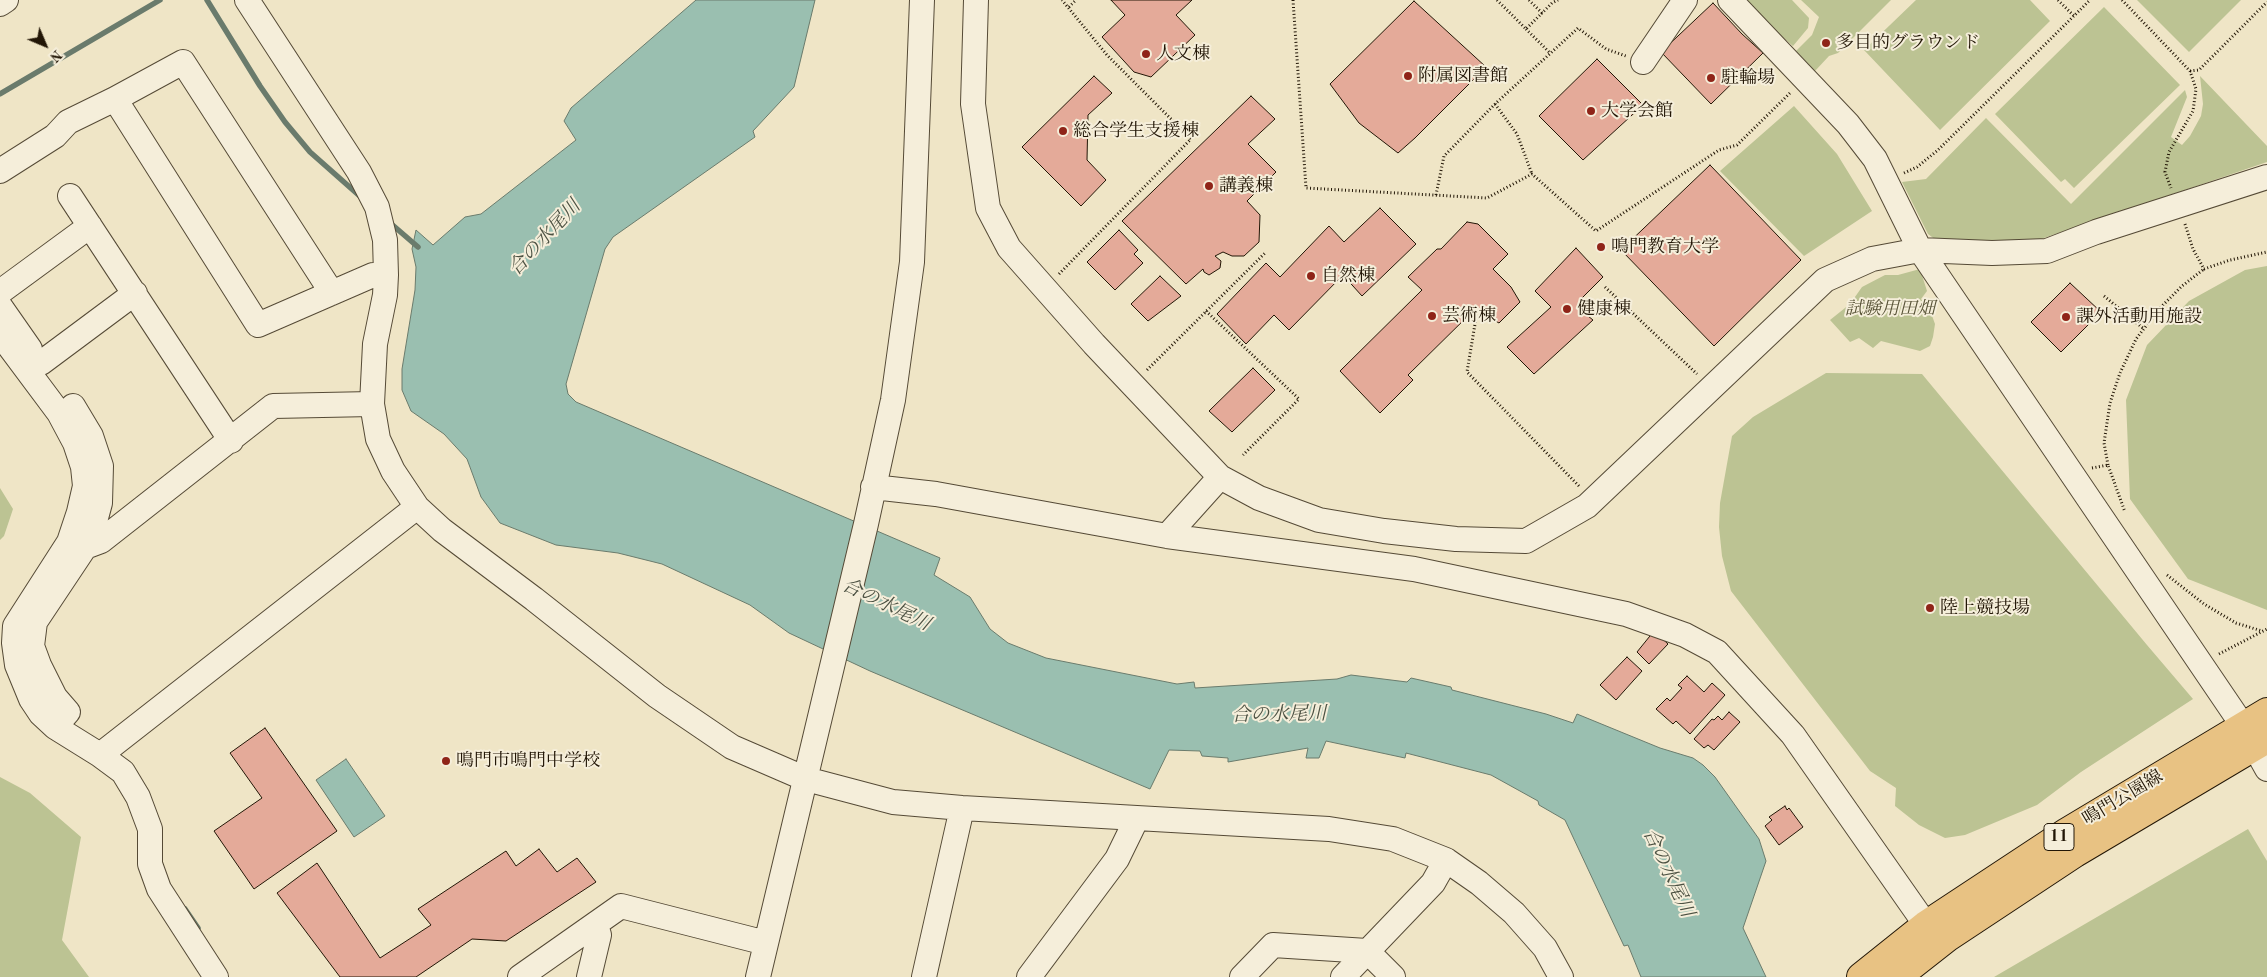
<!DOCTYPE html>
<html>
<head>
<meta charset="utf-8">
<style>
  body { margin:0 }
  #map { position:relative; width:2267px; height:977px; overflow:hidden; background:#efe5c6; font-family:"Old Standard TT",serif }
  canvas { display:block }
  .north { position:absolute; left:20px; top:20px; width:50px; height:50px; -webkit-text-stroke:4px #f5eeda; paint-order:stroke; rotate:135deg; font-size:14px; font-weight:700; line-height:20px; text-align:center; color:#221606 }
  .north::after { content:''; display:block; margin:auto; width:18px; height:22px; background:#221606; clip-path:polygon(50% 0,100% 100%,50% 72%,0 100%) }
</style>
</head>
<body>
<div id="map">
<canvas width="2267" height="977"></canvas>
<div class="north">N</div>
</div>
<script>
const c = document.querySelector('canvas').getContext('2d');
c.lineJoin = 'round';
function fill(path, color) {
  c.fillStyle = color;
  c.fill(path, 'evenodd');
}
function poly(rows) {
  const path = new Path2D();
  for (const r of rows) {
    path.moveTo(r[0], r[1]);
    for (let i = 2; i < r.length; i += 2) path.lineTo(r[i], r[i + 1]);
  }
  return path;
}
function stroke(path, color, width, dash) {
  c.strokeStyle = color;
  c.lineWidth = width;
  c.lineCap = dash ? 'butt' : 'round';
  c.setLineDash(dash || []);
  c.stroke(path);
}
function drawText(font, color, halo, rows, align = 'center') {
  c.font = font + ' "Old Standard TT","Noto Serif JP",serif';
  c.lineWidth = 4;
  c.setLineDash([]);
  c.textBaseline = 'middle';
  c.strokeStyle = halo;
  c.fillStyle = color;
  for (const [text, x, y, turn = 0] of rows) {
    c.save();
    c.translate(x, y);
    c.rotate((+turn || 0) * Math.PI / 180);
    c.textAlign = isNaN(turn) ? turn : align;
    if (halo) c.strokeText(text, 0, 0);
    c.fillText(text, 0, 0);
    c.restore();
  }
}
const green = poly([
  [1743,0,1792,0,1809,18,1808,28,1793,46,1754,13],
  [1801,0,1891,0,1838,53,1829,56,1815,71,1796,51,1812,35,1819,17],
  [1916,0,2030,0,2050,21,1940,130,1864,50],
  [2137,0,2241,0,2189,52],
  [2104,7,2180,85,2074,188,2065,179,2061,182,1995,114],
  [2200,76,2267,146,2267,162,2035,241,1936,240,1928,234,1902,182,1926,179,1986,118,2071,204,2185,90,2187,97,2171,137,2182,145,2190,136,2201,116,2203,104],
  [1794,106,1837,154,1872,211,1804,256,1720,171],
  [2267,266,2267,610,2188,579,2130,499,2126,400,2147,345,2189,301,2245,270],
  [1920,269,1927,291,1921,299,1931,313,1935,324,1933,337,1930,346,1920,351,1881,341,1873,348,1859,338,1850,342,1830,320,1850,304,1862,287,1885,275,1898,275],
  [1826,373,1922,374,2147,645,2193,699,2081,772,2037,805,1965,835,1945,838,1919,825,1895,806,1896,788,1870,771,1731,591,1722,556,1719,527,1720,503,1732,436,1753,417],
  [0,488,13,509,4,536,0,540],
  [0,777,30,793,81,837,62,940,89,977,0,977],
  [2248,829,2267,861,2267,977,1994,977]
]);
const water = poly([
  [696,0,815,0,794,87,753,131,755,137,613,237,605,249,566,384,568,394,576,402,940,558,934,575,970,597,990,629,1008,643,1046,658,1177,684,1194,682,1195,688,1337,679,1351,675,1407,682,1411,678,1451,687,1452,690,1546,714,1573,723,1577,714,1660,748,1693,758,1703,765,1715,777,1759,839,1766,861,1743,928,1766,977,1641,977,1628,945,1624,946,1565,820,1539,805,1538,801,1491,775,1406,753,1405,758,1326,741,1319,758,1306,758,1308,748,1228,762,1228,758,1202,756,1200,751,1169,750,1150,789,870,671,789,633,750,605,662,564,618,553,556,545,500,523,481,497,467,459,444,434,411,411,402,390,402,369,415,290,416,267,412,249,416,230,433,245,465,217,481,214,576,140,564,121,571,108,696,0],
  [346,759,385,816,354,837,316,780,346,759]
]);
const stream = poly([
  [207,0,260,86,285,122,310,152,362,198],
  [0,94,160,0],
  [389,222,418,247],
  [185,909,198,928]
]);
const building = poly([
  [1111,0,1192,0,1176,15,1195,35,1151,77,1134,72,1102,37,1125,15,1111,0],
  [1414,1,1486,67,1415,138,1398,153,1359,123,1330,84,1414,1],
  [1713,3,1742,34,1763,53,1711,104,1661,52,1713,3],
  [1597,59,1643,105,1583,160,1539,116,1597,59],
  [1094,76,1112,93,1088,115,1087,160,1106,180,1081,206,1022,147,1094,76],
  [1251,96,1275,119,1248,144,1276,172,1247,201,1260,215,1259,242,1244,256,1232,256,1223,252,1215,256,1221,261,1220,268,1209,275,1204,272,1203,269,1186,284,1122,221,1251,96],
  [1710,165,1801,260,1714,346,1621,250,1710,165],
  [1380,208,1416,244,1362,296,1343,275,1289,330,1274,315,1246,344,1217,314,1266,263,1280,277,1329,226,1344,242,1380,208],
  [1467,222,1478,224,1508,254,1493,269,1511,287,1520,302,1499,323,1475,309,1408,375,1413,380,1380,413,1340,371,1422,290,1408,277,1437,249,1441,249,1467,222],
  [1119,230,1138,250,1134,254,1143,263,1115,290,1087,262,1119,230],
  [1576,248,1603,277,1582,298,1589,305,1583,312,1593,320,1534,374,1507,347,1551,307,1535,291,1576,248],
  [1160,276,1181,296,1148,321,1131,304,1160,276],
  [2070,283,2101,312,2061,352,2031,322,2070,283],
  [1253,368,1275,390,1232,432,1209,411,1253,368],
  [1654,631,1668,644,1649,664,1637,652,1654,631],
  [1627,657,1642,671,1616,700,1600,685,1627,657],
  [1687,676,1704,692,1712,683,1725,695,1690,734,1676,721,1673,724,1656,709,1667,698,1670,701,1682,688,1678,685,1687,676],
  [1729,712,1740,722,1714,750,1708,745,1704,748,1694,739,1712,719,1714,720,1718,716,1722,720,1729,712],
  [265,728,337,831,254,889,214,831,262,798,230,753,265,728],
  [1785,806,1787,810,1789,808,1803,827,1779,845,1765,826,1772,820,1769,817,1785,806],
  [539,849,557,872,577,858,596,882,506,941,472,939,416,977,340,977,277,893,317,863,380,958,431,925,418,909,506,851,516,866,539,849]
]);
const path = poly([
  [1293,0,1306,188,1487,198,1532,174,1596,231,1719,150,1737,145,1790,93],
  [1497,0,1526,29,1542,13],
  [1529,0,1542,13,1552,3,1558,0],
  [2058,0,2074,16],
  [2122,0,2190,71,2196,89,2193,111,2169,152,2165,172,2171,188],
  [1069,7,1076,0],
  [1526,29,1550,53],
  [2190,71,2199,70,2267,2],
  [1495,104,1517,134,1532,174],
  [1904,173,1917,167,1938,150,2090,0],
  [1436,195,1444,156,1495,104,1578,28,1606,49,1626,56],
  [2185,224,2193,249,2204,269,2230,260,2267,252],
  [1059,274,1191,139,1107,55,1062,0],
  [1605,287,1697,374],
  [2104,296,2144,329],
  [1206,311,1299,399,1243,455],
  [1476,318,1467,372,1579,486],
  [1147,370,1266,252],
  [2108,465,2104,443,2110,403,2120,373,2136,339,2160,308,2182,286,2204,269],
  [2092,468,2108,465,2125,512],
  [2167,575,2204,604,2236,623,2262,631],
  [2219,654,2267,629]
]);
const minor = poly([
  [247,0,359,172,377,207,385,240,386,275,385,295,375,344,372,404,378,439,393,471,417,507,442,530,534,599,657,696,732,747,806,779,893,802,962,808,1329,829,1393,839,1446,860,1479,883,1514,913,1545,948,1561,977],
  [976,0,973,104,988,208,1009,248,1094,344,1220,477,1259,498,1319,520,1384,531,1456,539,1526,541,1587,506,1825,280,1872,259,1920,250,1992,253,2047,251,2096,232,2267,177],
  [1730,0,1848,124,1875,159,1920,250,2243,726,2267,769],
  [0,4,6,0],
  [1643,62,1685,0],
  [115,99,183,62,332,293],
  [0,171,55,136,68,122,115,99,258,325,373,275,386,275],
  [70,196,231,441],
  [0,292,90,226],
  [0,306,30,349],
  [0,334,59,413,75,443,83,467,85,486,79,512,69,542,15,626,14,643,17,665,31,699,41,714,55,727,100,755,123,772,138,797,150,829,150,864,159,889,216,977],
  [41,363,135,293],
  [873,487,936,494,1167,536,1414,569,1626,614,1685,635,1717,652,1793,735,1926,925],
  [1167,536,1220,477],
  [79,545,85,547,101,541,273,406,372,404],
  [55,727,68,712,55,697,39,665,32,646,35,622,85,547,93,529,100,503,101,466,91,436,73,406],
  [100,755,417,507],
  [520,977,621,906,766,943],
  [589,977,599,935,596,925],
  [758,977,866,524,893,400,912,262,922,0],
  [924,977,962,808],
  [1029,977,1117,859,1137,818],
  [1242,977,1273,945,1367,951,1393,977],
  [1343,977,1433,883,1446,860]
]);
const major = poly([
  [1861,977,1926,925,2067,832,2267,712],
  [1897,977,1948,937,2075,853,2267,739]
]);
const markers = [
  [1826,43,5,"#8f2418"],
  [1146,54,5,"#8f2418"],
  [1408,76,5,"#8f2418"],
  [1711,78,5,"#8f2418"],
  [1591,111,5,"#8f2418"],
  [1063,131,5,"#8f2418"],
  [1209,186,5,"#8f2418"],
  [1601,247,5,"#8f2418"],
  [1311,276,5,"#8f2418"],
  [1567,309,5,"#8f2418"],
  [1432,316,5,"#8f2418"],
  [2066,317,5,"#8f2418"],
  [1930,608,5,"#8f2418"],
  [446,761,5,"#8f2418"]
];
const shields = [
  [2059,837,30]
];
const shieldNames = [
  ["11",2059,837]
];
const poiNames = [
  ["多目的グラウンド",1836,43],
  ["人文棟",1156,54],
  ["附属図書館",1418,76],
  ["駐輪場",1721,78],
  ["大学会館",1601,111],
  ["総合学生支援棟",1073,131],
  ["講義棟",1219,186],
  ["鳴門教育大学",1611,247],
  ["自然棟",1321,276],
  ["健康棟",1577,309],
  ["芸術棟",1442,316],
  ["課外活動用施設",2076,317],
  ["陸上競技場",1940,608],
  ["鳴門市鳴門中学校",456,761]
];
const parkNames = [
  ["試験用田畑",1890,309]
];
const streetNames = [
  ["鳴門公園線",2123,798,-31]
];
const waterNames = [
  ["合の水尾川",545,238,-47],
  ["合の水尾川",886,605,26],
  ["合の水尾川",1279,715,-1],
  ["合の水尾川",1668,873,65]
];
fill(green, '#bcc393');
fill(water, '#9abfb0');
stroke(water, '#6a7b6c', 1);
stroke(stream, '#6a7b6c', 5.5);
fill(building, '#e4aa99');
stroke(building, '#221606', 1);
stroke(minor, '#554a36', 26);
stroke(major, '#221606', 30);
stroke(path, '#221606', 3, [1, 2.5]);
stroke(minor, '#f5eeda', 24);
stroke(major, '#e8c283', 28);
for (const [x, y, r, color] of markers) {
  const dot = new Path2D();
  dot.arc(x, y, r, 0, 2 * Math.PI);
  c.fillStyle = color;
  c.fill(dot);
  stroke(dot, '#f5eeda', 2);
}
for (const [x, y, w] of shields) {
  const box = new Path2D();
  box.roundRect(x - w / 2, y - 13.5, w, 27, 4);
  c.fillStyle = '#f5eeda';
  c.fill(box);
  stroke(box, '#221606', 1);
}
drawText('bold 16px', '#221606', null, shieldNames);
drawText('18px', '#221606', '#f5eeda', poiNames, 'left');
drawText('italic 18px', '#585337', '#f5eeda', parkNames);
drawText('18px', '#221606', '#f5eeda', streetNames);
drawText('italic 19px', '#4c5142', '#f5eeda', waterNames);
</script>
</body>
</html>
